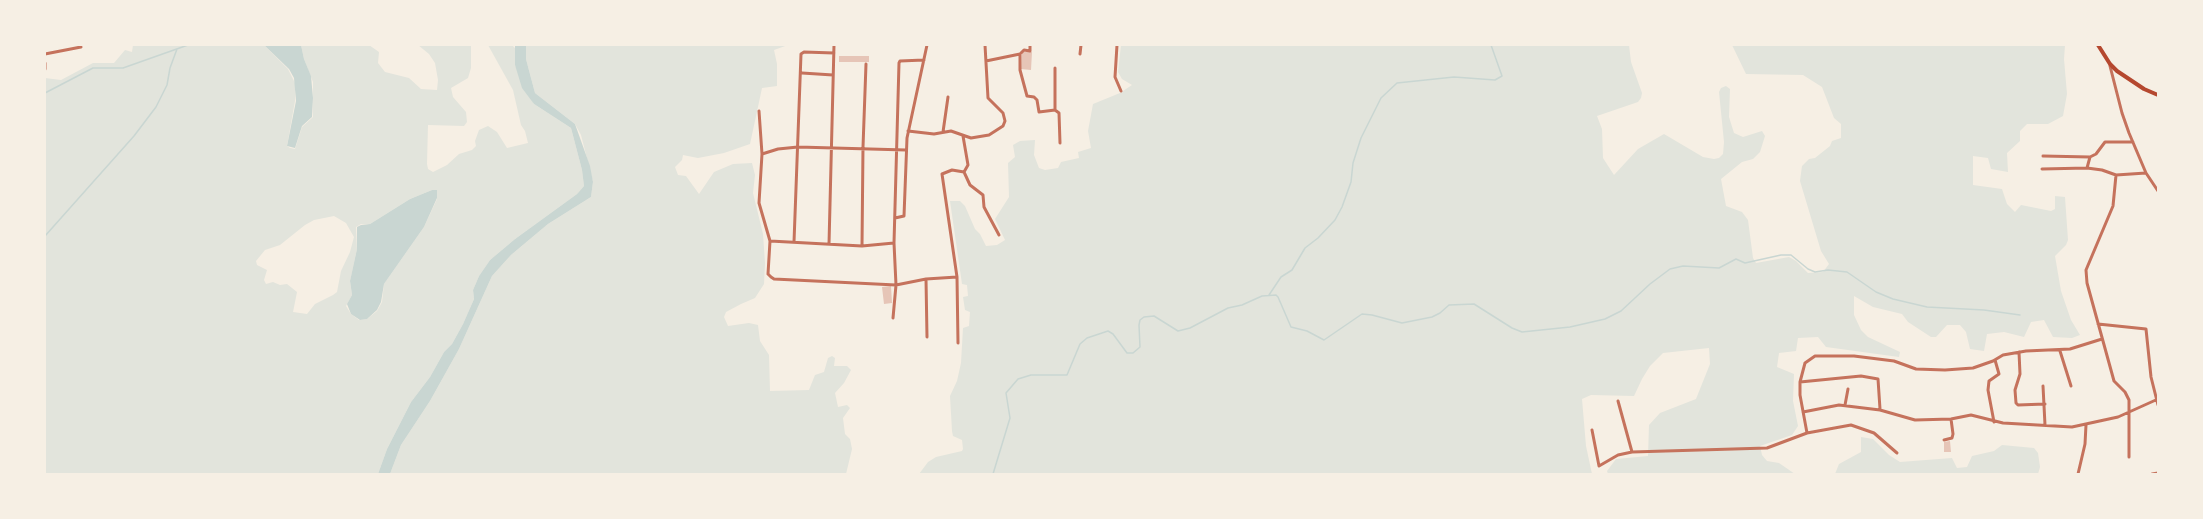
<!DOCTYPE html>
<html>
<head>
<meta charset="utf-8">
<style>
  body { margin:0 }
  #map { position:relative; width:2203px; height:519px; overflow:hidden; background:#f6efe4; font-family:Commissioner,sans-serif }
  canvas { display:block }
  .frame { position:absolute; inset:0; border:46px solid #f6efe4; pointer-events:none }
</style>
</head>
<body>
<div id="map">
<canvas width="2203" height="519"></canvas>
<div class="frame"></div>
</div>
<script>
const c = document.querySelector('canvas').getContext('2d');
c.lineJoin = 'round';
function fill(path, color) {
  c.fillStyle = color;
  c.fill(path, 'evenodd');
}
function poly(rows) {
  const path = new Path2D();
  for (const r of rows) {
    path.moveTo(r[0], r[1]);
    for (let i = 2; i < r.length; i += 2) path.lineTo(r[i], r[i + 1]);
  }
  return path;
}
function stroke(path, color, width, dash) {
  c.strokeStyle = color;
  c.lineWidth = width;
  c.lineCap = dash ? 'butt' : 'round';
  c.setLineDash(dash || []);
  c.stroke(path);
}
const green = poly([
  [133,45,264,45,288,69,295,83,295,101,287,146,290,148,295,149,302,127,313,117,313,82,304,59,301,45,369,45,379,52,378,63,385,72,409,78,421,89,437,90,438,80,435,63,429,54,418,45,471,45,471,68,468,78,451,88,453,97,466,112,467,122,464,126,428,125,427,164,428,169,433,172,447,165,459,154,472,150,476,146,475,141,479,130,488,126,497,132,507,148,528,143,525,131,521,125,513,90,488,45,512,45,515,48,515,65,534,104,571,128,582,170,584,186,577,194,515,239,490,260,479,276,473,290,474,299,463,324,452,344,444,352,430,377,411,402,387,449,378,474,45,474,45,78,61,80,93,63,114,63,125,50,132,52],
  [432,190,437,190,437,199,424,227,384,284,382,302,377,311,367,319,359,320,351,314,346,306,352,295,350,281,357,249,356,227,361,224,370,224,410,199],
  [334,216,346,223,354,237,350,252,341,271,337,292,333,295,315,304,307,314,293,312,297,292,287,284,280,285,273,282,266,284,264,280,267,270,257,265,256,261,265,250,280,245,305,225,314,220],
  [526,45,788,45,774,50,777,64,777,86,762,88,750,144,724,153,698,158,683,155,682,160,675,167,678,175,686,176,699,194,714,172,733,164,752,163,755,175,753,193,763,234,765,263,764,284,755,298,741,304,726,312,724,317,728,326,749,323,758,325,760,341,769,355,770,391,809,390,815,375,824,372,828,358,832,356,835,358,834,366,847,366,851,370,844,383,835,393,838,407,847,405,850,408,843,418,845,434,850,439,852,449,846,474,390,474,401,445,430,401,459,349,492,276,511,255,548,224,591,197,593,182,581,135,575,124,535,93,526,59],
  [1121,45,1629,45,1631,62,1642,93,1641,98,1638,102,1597,116,1602,129,1603,158,1614,175,1638,149,1664,134,1703,157,1714,159,1719,158,1723,154,1724,142,1719,92,1721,88,1726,86,1730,89,1729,117,1734,133,1743,137,1762,131,1765,136,1760,152,1753,159,1742,162,1721,179,1726,206,1742,212,1748,220,1753,258,1756,263,1789,257,1796,261,1808,273,1823,272,1829,264,1821,251,1800,181,1802,166,1809,159,1815,158,1830,146,1832,141,1841,138,1841,124,1834,118,1822,87,1803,75,1746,74,1732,45,2065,45,2064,59,2067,94,2063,116,2048,124,2027,124,2020,131,2020,141,2007,153,2008,172,1991,169,1988,158,1973,156,1973,185,2002,189,2007,204,2015,212,2021,205,2051,211,2055,209,2055,196,2065,197,2068,240,2066,245,2055,256,2061,291,2071,320,2080,335,2072,338,2053,337,2044,320,2031,322,2024,337,2004,332,1987,334,1984,351,1970,349,1966,332,1960,325,1947,325,1936,337,1931,337,1908,322,1902,314,1873,307,1854,296,1854,315,1861,330,1868,337,1900,352,1899,357,1826,347,1818,337,1798,338,1796,351,1779,353,1777,367,1794,374,1793,401,1798,426,1792,435,1760,446,1762,455,1767,461,1779,463,1795,474,1608,474,1607,471,1616,459,1648,456,1649,425,1660,413,1696,399,1710,364,1709,348,1663,353,1650,366,1642,379,1634,396,1591,395,1582,399,1586,446,1592,474,919,474,928,462,936,457,962,451,963,449,962,440,953,436,952,431,950,396,957,381,961,363,963,328,969,326,970,312,965,310,963,297,968,296,967,285,962,284,950,201,960,201,965,206,975,229,980,234,986,246,997,245,1005,240,995,219,1009,197,1008,163,1015,157,1013,145,1020,141,1035,140,1034,155,1039,168,1045,170,1058,168,1061,162,1079,158,1078,152,1091,148,1088,131,1093,104,1120,93,1132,85,1122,79,1118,72],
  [1861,437,1873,439,1889,455,1900,462,1952,458,1957,468,1967,467,1972,456,1994,451,2002,445,2034,448,2038,453,2040,467,2038,474,1835,474,1839,464,1861,452]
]);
const water = poly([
  [264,45,301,45,304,59,311,76,313,98,312,117,302,126,295,148,287,146,296,101,294,78,289,69],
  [515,45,526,45,526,59,535,93,575,124,590,166,593,182,591,197,548,224,511,255,492,276,459,349,430,401,401,445,390,474,378,474,387,449,411,402,430,377,444,352,452,344,463,324,474,299,473,290,479,276,490,260,515,239,577,194,584,186,582,170,571,128,534,104,522,88,515,65],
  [432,190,437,190,437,198,424,227,384,284,381,302,377,310,367,319,360,320,351,314,347,304,352,295,350,281,357,249,357,227,361,225,370,224,410,199]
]);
const stream = poly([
  [45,93,93,68,123,68,188,45],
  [45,236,134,136,156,107,167,85,170,68,177,49],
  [1269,295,1281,277,1292,270,1305,248,1318,238,1335,220,1342,207,1351,182,1353,163,1361,138,1381,98,1397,83,1454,77,1495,80,1502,76,1491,45],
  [993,474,1010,418,1006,393,1018,379,1031,375,1067,375,1080,344,1087,338,1108,331,1113,334,1127,353,1133,353,1140,347,1139,325,1140,320,1144,317,1154,316,1178,331,1190,328,1228,308,1242,305,1262,296,1276,295,1278,297,1291,327,1307,331,1324,340,1362,314,1372,315,1402,323,1432,317,1440,313,1449,305,1474,304,1512,328,1522,332,1570,327,1605,319,1621,311,1650,284,1670,269,1683,266,1719,268,1736,259,1745,263,1781,255,1791,255,1808,269,1815,272,1828,270,1847,272,1876,292,1893,299,1927,307,1984,310,2020,315]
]);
const building = poly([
  [1022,52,1032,52,1031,70,1021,69],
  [839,56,869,56,869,62,839,62],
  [891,286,892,303,884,304,882,287],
  [1950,441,1951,452,1944,452,1944,442]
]);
const minor = poly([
  [1117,45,1115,77,1121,91],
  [45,54,81,47],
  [1020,54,1020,70,1027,96,1034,97,1037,100,1039,112,1055,110,1059,113,1060,143],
  [1020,54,1024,50,1030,51,1030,45],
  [1080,54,1081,45],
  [986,61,1020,54],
  [45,63,45,69],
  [2110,66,2122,113,2129,133,2146,173,2158,191],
  [802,73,833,75],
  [1055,110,1055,68],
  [759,111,762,154,759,203,770,241,768,274,771,277,774,279,896,285,926,279,957,277],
  [908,131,934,134,951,131,971,138,989,135,1003,126,1005,121,1003,113,988,98,985,45],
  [943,132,948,97],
  [762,154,778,149,798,147,906,150],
  [2043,156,2090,157,2096,154,2105,142,2133,142],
  [2087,168,2090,157],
  [2042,169,2087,168,2102,170,2116,175,2146,173],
  [964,172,970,185,983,195,984,207,999,235],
  [2116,175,2113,206,2086,270,2087,283,2114,381,2125,392,2129,400,2129,457],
  [895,218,904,216,907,138,927,45],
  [770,241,862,246,894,243],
  [794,242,801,54,804,52,834,53],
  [829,244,834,45],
  [862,246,863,147,866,64],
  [926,279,927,337],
  [893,318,896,285,894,243,899,63,900,61,924,60],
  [2098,324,2146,329,2151,377,2158,405],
  [958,343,957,277,942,174,952,170,964,172,968,165,963,136],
  [2060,351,2071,386],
  [2019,352,2020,374,2015,390,2016,403,2018,405,2045,404],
  [1800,382,1861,376,1878,379,1880,409],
  [2043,386,2045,425],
  [1618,401,1632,452,1767,448,1807,433,1800,395,1800,382,1805,363,1815,356,1854,356,1894,361,1916,369,1945,370,1973,368,1993,361,2003,355,2026,351,2070,349,2102,339],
  [1845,405,1848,389],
  [1803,412,1839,405,1880,410,1915,420,1951,419,1971,415,2003,423,2072,427,2118,417,2158,399],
  [1994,422,1988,390,1989,381,1999,374,1995,360],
  [1592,430,1599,466,1618,455,1632,452],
  [1807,433,1851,425,1874,433,1897,453],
  [1944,440,1952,438,1953,434,1951,419],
  [2078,474,2085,444,2086,425],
  [2152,474,2158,473]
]);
const secondary = poly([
  [2098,45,2110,64,2117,71,2144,89,2158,95]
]);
fill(green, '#e2e4dc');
fill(water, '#c9d6d2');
stroke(stream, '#c9d6d2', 1.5);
fill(building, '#e6c5b7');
stroke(minor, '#c5725c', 3);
stroke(secondary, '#b5482f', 4);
</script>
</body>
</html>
